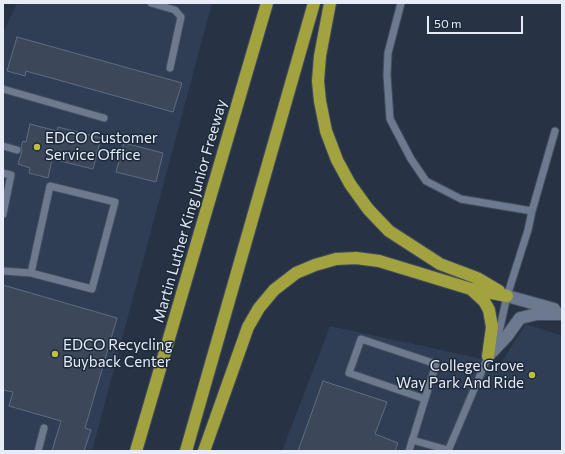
<!DOCTYPE html>
<html>
<head>
<meta charset="utf-8">
<style>
  body { margin:0 }
  #map { position:relative; width:565px; height:454px; overflow:hidden; background:#273244; font-family:Commissioner,sans-serif }
  canvas { display:block }
  .frame { position:absolute; inset:0; border:4px solid #e6edf9; pointer-events:none }
  .scale { position:absolute; left:427px; top:16px; width:96px; height:18px; box-sizing:border-box; border:2px solid #e6edf9; border-top:0; padding-left:5px; font-size:12px; line-height:14px; white-space:nowrap; color:#e6edf9; -webkit-text-stroke:3px #1d2839; paint-order:stroke }
</style>
</head>
<body>
<div id="map">
<canvas width="565" height="454"></canvas>
<div class="frame"></div>
<div class="scale">50 m</div>
</div>
<script>
const c = document.querySelector('canvas').getContext('2d');
c.lineJoin = 'round';
function fill(path, color) {
  c.fillStyle = color;
  c.fill(path, 'evenodd');
}
function poly(rows) {
  const path = new Path2D();
  for (const r of rows) {
    path.moveTo(r[0], r[1]);
    for (let i = 2; i < r.length; i += 2) path.lineTo(r[i], r[i + 1]);
  }
  return path;
}
function stroke(path, color, width, dash) {
  c.strokeStyle = color;
  c.lineWidth = width;
  c.lineCap = dash ? 'butt' : 'round';
  c.setLineDash(dash || []);
  c.stroke(path);
}
function drawText(font, color, halo, rows, align = 'center') {
  c.font = font + ' Commissioner,sans-serif';
  c.lineWidth = 3;
  c.setLineDash([]);
  c.textBaseline = 'middle';
  c.strokeStyle = halo;
  c.fillStyle = color;
  for (const [text, x, y, turn = 0] of rows) {
    c.save();
    c.translate(x, y);
    c.rotate((+turn || 0) * Math.PI / 180);
    c.textAlign = isNaN(turn) ? turn : align;
    if (halo) c.strokeText(text, 0, 0);
    c.fillText(text, 0, 0);
    c.restore();
  }
}
const built = poly([
  [17,3,212,3,92,451,3,451,3,33],
  [526,324,562,336,562,451,282,451,330,326,501,363]
]);
const building = poly([
  [17,37,182,83,173,112,26,71,25,76,7,71,17,37],
  [30,124,57,131,58,127,101,138,93,169,52,159,48,178,29,173,30,168,18,164,22,151,21,147,23,141,26,142,30,124],
  [124,143,163,153,156,182,116,172,124,143],
  [3,285,117,318,85,428,91,430,84,451,52,451,61,421,9,406,13,392,3,390,3,285],
  [323,381,387,402,375,434,398,443,395,451,298,451,323,381]
]);
const lane = poly([
  [151,3,175,10,181,17,170,68],
  [401,3,388,53,387,75,390,119,411,159,426,181,461,199,532,211,528,230,507,296,499,332,493,344],
  [3,89,104,118],
  [3,146,17,150],
  [3,173,11,175,3,214],
  [532,211,555,131],
  [3,271,31,273,92,289,115,202,50,186,31,273],
  [412,440,448,450],
  [38,451,44,428],
  [409,451,425,399,436,364,361,339,349,373,425,399],
  [448,451,489,354]
]);
const secondary = poly([
  [507,296,554,309],
  [488,356,507,336,520,318,537,314,562,314]
]);
const highway = poly([
  [330,3,320,56,318,81,320,101,326,131,337,160,350,184,368,209,389,231,440,264,477,278,499,291],
  [472,290,484,301,489,310,492,327,488,356],
  [136,451,267,3],
  [186,451,314,3],
  [204,451,248,327,259,308,274,290,296,273,315,265,336,259,356,258,379,261,471,289,507,296]
]);
const markers = [
  [37,147,4,"#bfbe41"],
  [55,354,4,"#bfbe41"],
  [532,375,4,"#bfbe41"]
];
const poiNames = [
  ["EDCO Customer",45,138],
  ["Service Office",45,155],
  ["EDCO Recycling",63,345],
  ["Buyback Center",63,362],
  ["College Grove",524,366,"right"],
  ["Way Park And Ride",524,383,"right"]
];
const streetNames = [
  ["Martin Luther King Junior Freeway",190,211,-74]
];
fill(built, '#2f3e54');
fill(building, '#3c485a');
stroke(building, '#606c80', 1);
stroke(lane, '#434d5c', 9);
stroke(secondary, '#434d5c', 14);
stroke(highway, '#434d5c', 14);
stroke(lane, '#6c798e', 7);
stroke(secondary, '#6c798e', 12);
stroke(highway, '#a2a23e', 12);
for (const [x, y, r, color] of markers) {
  const dot = new Path2D();
  dot.arc(x, y, r, 0, 2 * Math.PI);
  c.fillStyle = color;
  c.fill(dot);
  stroke(dot, '#1d2839', 1.5);
}
drawText('15px', '#e6edf9', '#1d2839', poiNames, 'left');
drawText('15px', '#e6edf9', '#1d2839', streetNames);
</script>
</body>
</html>
